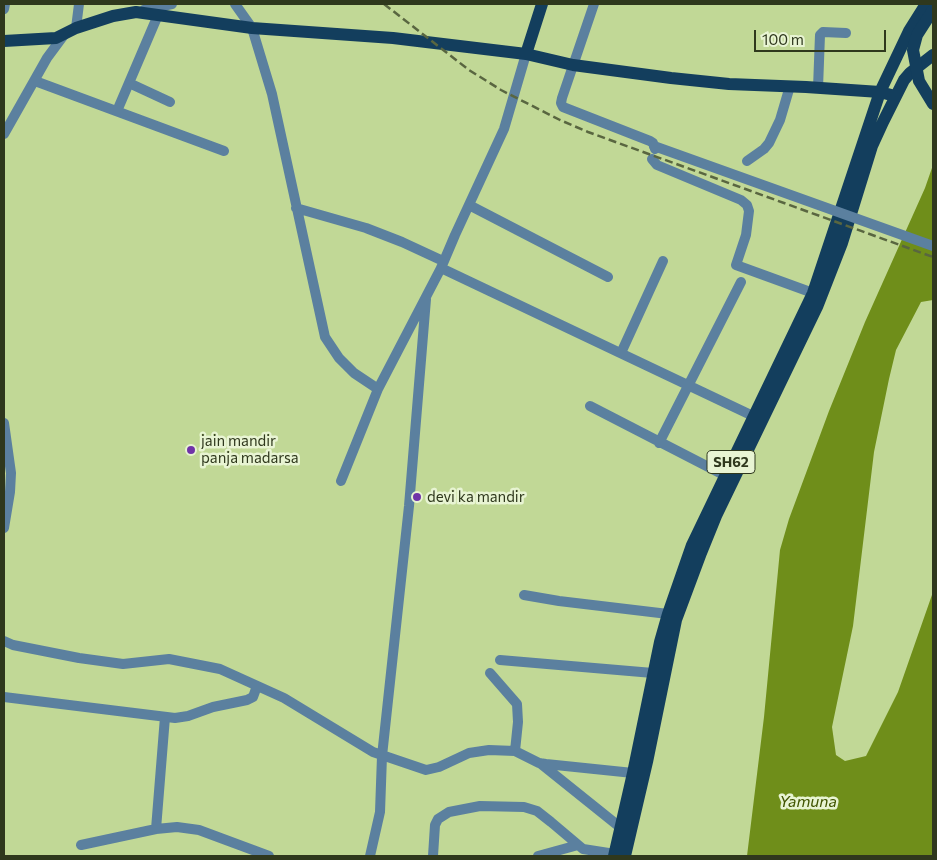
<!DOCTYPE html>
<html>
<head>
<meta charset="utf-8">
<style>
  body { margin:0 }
  #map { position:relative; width:937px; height:860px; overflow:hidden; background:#c1d896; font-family:Commissioner,sans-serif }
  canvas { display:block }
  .frame { position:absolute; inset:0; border:5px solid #2f381d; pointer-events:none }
  .scale { position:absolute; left:754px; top:30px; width:132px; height:22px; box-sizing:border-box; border:2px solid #2f381d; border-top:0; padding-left:6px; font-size:15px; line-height:18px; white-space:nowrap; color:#2f381d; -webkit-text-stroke:4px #e8f4d3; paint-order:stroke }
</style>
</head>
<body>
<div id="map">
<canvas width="937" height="860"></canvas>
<div class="frame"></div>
<div class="scale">100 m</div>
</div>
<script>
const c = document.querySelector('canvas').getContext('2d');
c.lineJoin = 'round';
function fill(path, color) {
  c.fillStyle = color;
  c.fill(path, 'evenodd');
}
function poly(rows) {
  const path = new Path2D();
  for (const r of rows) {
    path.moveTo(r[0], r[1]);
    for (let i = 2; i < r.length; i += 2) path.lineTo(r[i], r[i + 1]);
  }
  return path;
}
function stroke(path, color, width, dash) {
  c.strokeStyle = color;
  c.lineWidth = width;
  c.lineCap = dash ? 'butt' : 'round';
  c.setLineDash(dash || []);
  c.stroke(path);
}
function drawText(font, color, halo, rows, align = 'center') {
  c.font = font + ' Commissioner,sans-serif';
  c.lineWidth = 5;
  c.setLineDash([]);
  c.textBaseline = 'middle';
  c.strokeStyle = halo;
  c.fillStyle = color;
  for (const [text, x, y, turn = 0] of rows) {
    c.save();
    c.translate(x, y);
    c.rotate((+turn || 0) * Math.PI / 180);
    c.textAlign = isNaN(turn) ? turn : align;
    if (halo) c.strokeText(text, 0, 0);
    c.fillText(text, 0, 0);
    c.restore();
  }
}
const water = poly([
  [933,165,933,300,921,302,896,350,889,379,874,452,853,626,832,727,836,755,845,761,866,756,898,692,933,592,933,856,747,856,764,717,780,550,789,519,829,411,865,322,925,188]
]);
const minor = poly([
  [235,4,252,28,272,94,325,337,339,358,354,373,378,389],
  [594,4,562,98,561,103,563,107,650,141,653,143,655,149],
  [4,9,5,4],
  [144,10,172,4],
  [76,28,79,4],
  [35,81,224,151],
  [129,83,170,102],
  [818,88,820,35,823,32,846,33],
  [117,111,158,15],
  [4,134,47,58,64,35],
  [652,159,657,165,741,200,747,205,749,211,746,235,736,265,813,293],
  [747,161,764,149,769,143,780,120,790,86],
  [469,205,608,277],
  [296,208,366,228,402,242,443,261],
  [441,268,753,416],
  [621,353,663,261],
  [590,406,724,475],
  [4,423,11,473,10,492,4,528],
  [659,443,741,282],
  [341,481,378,389,441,268,455,235,504,129,526,54],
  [524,595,559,601,668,614],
  [4,641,13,645,79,658,123,664,169,659,220,669,284,698,373,752,426,770,439,767,469,753,489,750,515,751,539,763,546,764,633,773],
  [500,660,653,673],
  [490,673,517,704,518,722,515,751],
  [4,697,175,718,188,716,213,707,247,700,253,697,257,686],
  [540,763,621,828],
  [156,829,165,717],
  [81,845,156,829,177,827,199,830,269,856],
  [370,856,380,812,382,756,409,506,426,299],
  [433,856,435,825,438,819,449,812,480,806,524,807,537,811,551,822,583,849,615,854],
  [538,856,578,845]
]);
const major = poly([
  [4,41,56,38,76,28,113,16,136,12,252,28,393,38,526,54,573,65,671,78,729,84,806,87,880,92,895,96],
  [526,54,542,4],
  [614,856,633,773,660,642,668,614,692,545,813,293,880,92,909,31,926,4],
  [625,856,647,762,676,620,701,553,716,516,817,307,842,243,872,146,883,122,904,80,910,73,933,55]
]);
const rail = poly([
  [384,4,469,70,501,90,560,120,588,132,933,257]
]);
const minorBridge = poly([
  [654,146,933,246]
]);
const majorBridge = poly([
  [933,10,917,35,913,50,919,81,933,104]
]);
const markers = [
  [191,450,5,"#7033a8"],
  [417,497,5,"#7033a8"]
];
const shields = [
  [731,462,48]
];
const shieldNames = [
  ["SH62",731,462]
];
const poiNames = [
  ["jain mandir",201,441],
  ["panja madarsa",201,458],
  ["devi ka mandir",427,497]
];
const waterNames = [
  ["Yamuna",808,802]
];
fill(water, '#6f8e1a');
stroke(minor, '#5b809f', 10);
stroke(major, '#133e5d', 12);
stroke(rail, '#596640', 2.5, [8, 4]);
stroke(minorBridge, '#5b809f', 10);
stroke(majorBridge, '#133e5d', 12);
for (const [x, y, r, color] of markers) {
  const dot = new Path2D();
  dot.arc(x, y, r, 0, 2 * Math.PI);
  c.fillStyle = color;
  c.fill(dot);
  stroke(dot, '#e8f4d3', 2);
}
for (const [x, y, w] of shields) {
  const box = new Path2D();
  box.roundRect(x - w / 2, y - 11.5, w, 23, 4);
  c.fillStyle = '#e8f4d3';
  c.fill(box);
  stroke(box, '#2f381d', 1);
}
drawText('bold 14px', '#2f381d', null, shieldNames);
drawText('15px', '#2f381d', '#e8f4d3', poiNames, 'left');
drawText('italic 16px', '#405401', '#e8f4d3', waterNames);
</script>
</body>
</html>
